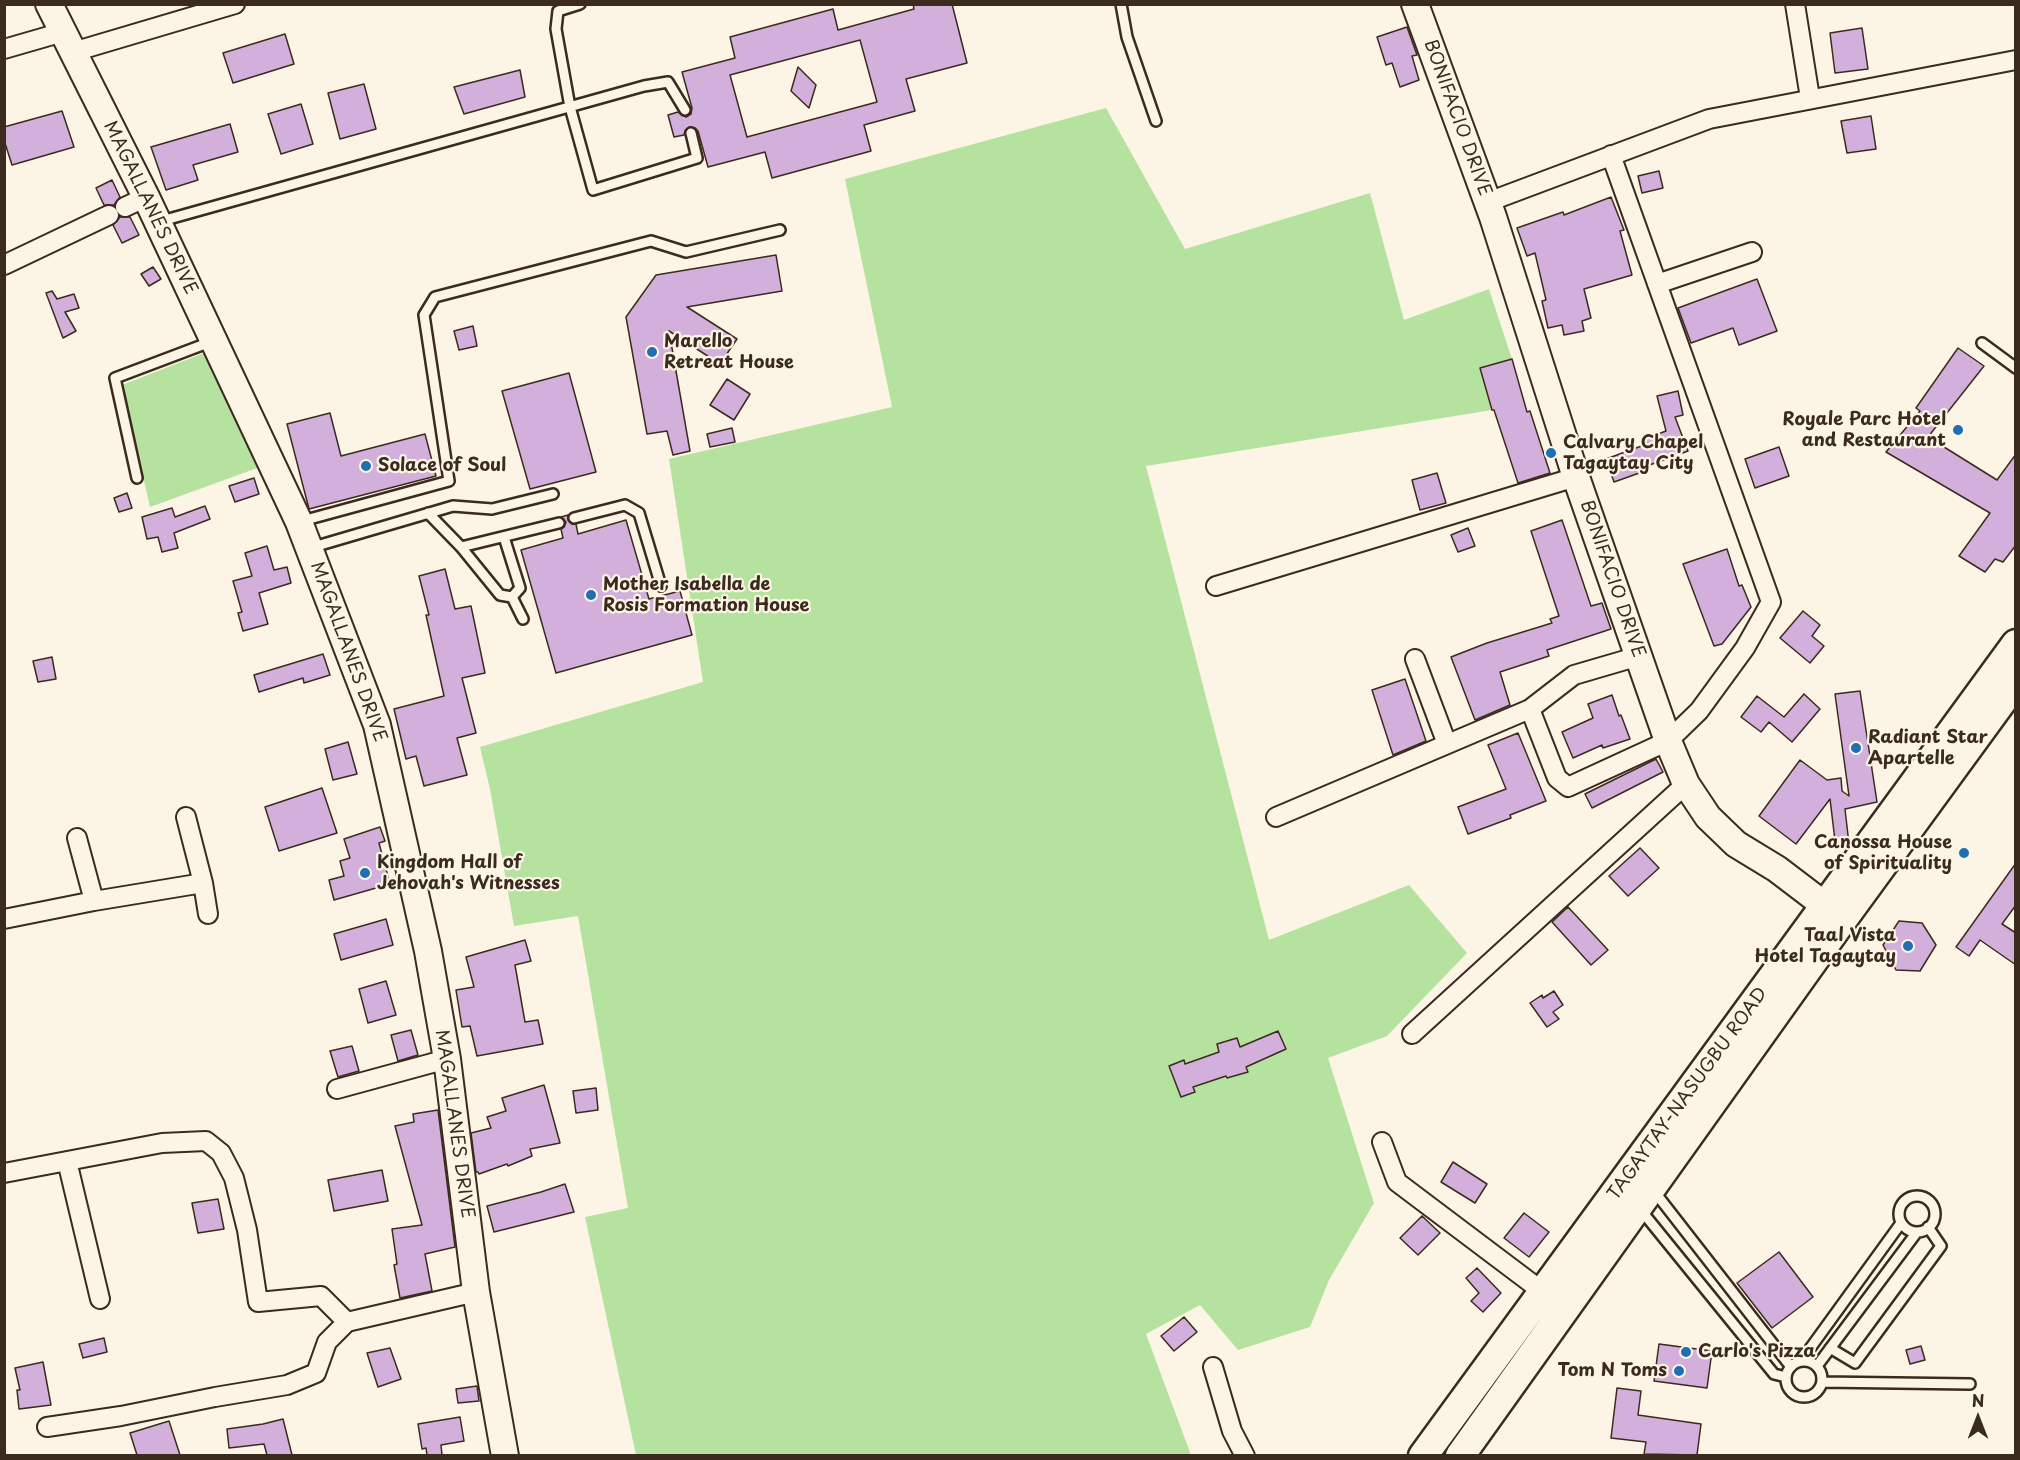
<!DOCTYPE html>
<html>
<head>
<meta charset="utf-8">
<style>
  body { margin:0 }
  #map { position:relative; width:2020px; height:1460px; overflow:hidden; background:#fcf5e5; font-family:"Playpen Sans",sans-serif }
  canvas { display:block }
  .frame { position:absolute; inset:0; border:6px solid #3b2a1e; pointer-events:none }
  .north { position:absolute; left:1948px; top:1388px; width:60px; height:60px; -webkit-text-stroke:4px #fcf5e5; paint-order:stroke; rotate:0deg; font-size:16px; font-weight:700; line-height:24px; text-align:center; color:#3b2a1e }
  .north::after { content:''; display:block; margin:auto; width:21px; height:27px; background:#3b2a1e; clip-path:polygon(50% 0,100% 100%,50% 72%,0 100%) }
</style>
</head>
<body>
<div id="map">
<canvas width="2020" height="1460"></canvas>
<div class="frame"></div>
<div class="north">N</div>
</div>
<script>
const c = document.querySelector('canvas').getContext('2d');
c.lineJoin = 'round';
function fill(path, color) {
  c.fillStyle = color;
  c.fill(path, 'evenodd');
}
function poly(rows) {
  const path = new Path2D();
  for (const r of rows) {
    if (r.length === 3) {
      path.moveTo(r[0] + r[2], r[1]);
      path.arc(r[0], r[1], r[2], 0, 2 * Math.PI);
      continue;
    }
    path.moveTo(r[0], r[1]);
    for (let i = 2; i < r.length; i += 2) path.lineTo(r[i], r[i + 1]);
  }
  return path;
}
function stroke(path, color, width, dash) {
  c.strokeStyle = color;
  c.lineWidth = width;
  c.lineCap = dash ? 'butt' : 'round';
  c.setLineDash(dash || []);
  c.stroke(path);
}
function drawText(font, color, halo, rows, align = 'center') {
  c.font = font + ' "Playpen Sans",sans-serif';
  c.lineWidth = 4.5;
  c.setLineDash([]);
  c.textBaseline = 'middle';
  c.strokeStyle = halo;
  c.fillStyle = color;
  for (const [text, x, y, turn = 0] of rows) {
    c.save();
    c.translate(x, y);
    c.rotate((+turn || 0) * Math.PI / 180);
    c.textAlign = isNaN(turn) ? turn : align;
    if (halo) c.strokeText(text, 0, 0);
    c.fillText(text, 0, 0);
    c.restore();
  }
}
const green = poly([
  [1106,108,1185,249,1370,193,1404,320,1489,289,1512,359,1480,368,1492,410,1146,466,1269,940,1409,885,1467,953,1387,1036,1328,1058,1374,1203,1329,1280,1310,1327,1238,1350,1200,1305,1146,1334,1191,1455,636,1455,585,1217,628,1208,578,916,514,926,490,789,480,747,703,682,669,459,892,407,845,179],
  [204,353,260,467,150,507,122,385]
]);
const building = poly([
  [913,4,952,4,967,63,906,79,915,111,864,125,871,151,772,178,765,152,708,167,698,131,695,128,689,127,685,131,684,135,674,137,668,115,678,112,686,117,691,114,692,108,682,72,735,58,730,37,833,9,838,30,914,9,913,4],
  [860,40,877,102,747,137,730,75,860,40],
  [1407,27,1417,55,1412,56,1419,80,1400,87,1392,63,1386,65,1377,37,1407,27],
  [1862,28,1868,69,1835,73,1830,33,1862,28],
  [285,34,294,64,233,83,223,53,285,34],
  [798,67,816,85,809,108,791,91,798,67],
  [520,70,525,97,464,114,454,87,520,70],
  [364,84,376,129,340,139,328,93,364,84],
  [301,104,313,144,281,154,268,114,301,104],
  [62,111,74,147,12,165,4,140,4,127,62,111],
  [1871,116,1876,149,1847,153,1841,121,1871,116],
  [230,124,238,152,193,165,198,180,166,190,151,147,230,124],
  [1659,171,1663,188,1642,193,1638,176,1659,171],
  [112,180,120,197,114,205,104,205,96,188,112,180],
  [1611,197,1624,230,1620,231,1632,275,1584,289,1591,318,1582,321,1584,331,1564,335,1562,325,1548,328,1542,301,1546,300,1535,253,1527,256,1517,228,1563,212,1564,215,1611,197],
  [120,217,130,217,139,235,122,243,113,225,120,217],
  [776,255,782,291,687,307,737,339,720,364,669,331,690,451,673,455,667,431,647,434,626,317,656,275,776,255],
  [153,267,161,279,149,286,141,274,153,267],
  [1757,279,1777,331,1739,345,1733,328,1691,343,1678,308,1757,279],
  [52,291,57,299,74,294,79,308,65,312,76,331,63,338,46,293,52,291],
  [473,326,477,346,459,350,454,331,473,326],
  [1958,348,1984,366,1928,437,1997,480,2016,454,2016,545,2003,562,1995,559,1985,572,1959,556,1990,513,1886,452,1920,411,1916,408,1958,348],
  [1512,359,1527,412,1530,411,1550,473,1518,483,1494,410,1492,410,1480,368,1512,359],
  [569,373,596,472,530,489,502,391,569,373],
  [727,379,750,394,734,420,710,405,727,379],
  [1678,391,1683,415,1675,417,1688,451,1644,467,1645,471,1614,482,1606,459,1647,444,1645,439,1666,431,1657,396,1678,391],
  [330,413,341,456,425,434,436,476,309,509,287,424,330,413],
  [732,428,735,442,710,447,707,434,732,428],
  [1779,447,1789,476,1755,488,1745,459,1779,447],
  [1437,473,1446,503,1420,510,1412,480,1437,473],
  [254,478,259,494,235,502,229,486,254,478],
  [127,493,132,508,119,512,114,498,127,493],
  [205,506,210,519,174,533,178,548,162,552,158,537,147,539,142,517,172,508,175,517,205,506],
  [568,515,568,520,572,524,576,524,578,534,626,520,649,599,680,591,692,635,556,673,521,550,563,538,561,529,564,527,566,522,561,517,568,515],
  [1562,520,1591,606,1602,603,1611,629,1547,650,1549,656,1500,672,1510,705,1475,720,1451,657,1487,643,1552,623,1550,619,1559,616,1531,531,1562,520],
  [1468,528,1475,546,1458,552,1451,535,1468,528],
  [267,546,274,570,287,567,291,583,259,593,268,624,243,631,238,613,242,612,233,581,252,576,245,553,267,546],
  [1727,549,1739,586,1742,585,1751,607,1722,644,1714,646,1683,564,1727,549],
  [445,569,455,609,471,606,485,673,462,678,476,733,457,738,467,775,424,786,416,756,406,759,394,709,444,696,426,615,429,615,419,576,445,569],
  [1803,611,1820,625,1812,636,1824,646,1810,663,1780,638,1803,611],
  [323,654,330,675,304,683,303,678,259,692,254,675,323,654],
  [52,657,56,679,38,682,33,661,52,657],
  [1405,679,1426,741,1393,755,1372,690,1405,679],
  [1860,691,1877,802,1845,809,1849,844,1847,847,1836,849,1830,799,1796,844,1759,816,1800,760,1827,780,1841,778,1842,791,1849,796,1835,694,1860,691],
  [1804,694,1820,709,1792,742,1769,722,1761,732,1741,717,1757,696,1784,717,1804,694],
  [1612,695,1619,716,1621,715,1630,739,1603,748,1602,745,1573,758,1562,732,1593,718,1588,704,1612,695],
  [1518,733,1546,801,1510,815,1511,818,1468,834,1458,807,1506,789,1488,745,1518,733],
  [348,742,357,774,333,780,325,749,348,742],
  [1656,759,1663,772,1592,808,1585,794,1656,759],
  [322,788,337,833,279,851,265,807,322,788],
  [380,827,385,841,379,843,390,884,334,900,329,880,344,876,340,861,350,858,344,839,380,827],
  [1640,848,1659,868,1628,896,1609,876,1640,848],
  [2016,863,2016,905,2002,924,2016,933,2016,965,1980,940,1969,956,1956,947,2016,863],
  [1568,907,1608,950,1591,965,1552,922,1568,907],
  [386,919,393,945,341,960,334,934,386,919],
  [1899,921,1922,923,1936,945,1920,971,1896,970,1883,945,1899,921],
  [525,940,531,961,515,965,525,1022,538,1020,543,1044,477,1056,470,1026,462,1027,456,990,474,987,466,957,525,940],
  [386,981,396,1015,368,1023,359,989,386,981],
  [1554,991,1563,1005,1553,1012,1559,1019,1547,1027,1530,1003,1542,995,1543,998,1554,991],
  [411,1030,418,1055,398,1061,391,1035,411,1030],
  [1278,1031,1286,1049,1246,1067,1248,1072,1227,1078,1226,1076,1193,1087,1195,1092,1181,1097,1169,1066,1184,1060,1185,1064,1219,1052,1217,1044,1237,1038,1240,1047,1278,1031],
  [352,1046,359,1071,338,1077,330,1051,352,1046],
  [544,1085,560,1143,530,1149,532,1156,508,1166,507,1164,479,1174,478,1172,476,1172,471,1133,491,1128,487,1117,506,1111,502,1098,544,1085],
  [596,1088,598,1110,576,1113,573,1091,596,1088],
  [438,1110,455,1247,425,1254,432,1291,400,1298,394,1265,397,1264,392,1229,422,1225,395,1126,414,1122,413,1114,438,1110],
  [1453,1162,1487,1184,1475,1203,1441,1182,1453,1162],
  [382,1170,388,1201,334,1211,328,1180,382,1170],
  [565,1184,574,1212,494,1232,487,1206,541,1192,565,1184],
  [218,1199,224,1229,198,1233,192,1203,218,1199],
  [1524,1213,1549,1232,1529,1257,1504,1238,1524,1213],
  [1422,1216,1440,1233,1418,1255,1400,1238,1422,1216],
  [1779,1252,1813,1297,1772,1328,1737,1283,1779,1252],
  [1477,1268,1501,1293,1483,1312,1471,1301,1479,1293,1466,1278,1477,1268],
  [1184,1317,1197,1332,1174,1351,1161,1336,1184,1317],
  [104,1338,107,1352,83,1358,79,1344,104,1338],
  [1659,1344,1712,1351,1707,1388,1654,1381,1659,1344],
  [1921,1346,1925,1360,1910,1364,1906,1350,1921,1346],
  [390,1348,401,1379,378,1387,367,1353,390,1348],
  [43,1362,51,1405,19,1409,17,1390,20,1390,15,1368,43,1362],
  [477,1386,479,1401,458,1403,456,1389,477,1386],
  [1617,1388,1641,1391,1638,1415,1701,1424,1697,1455,1644,1454,1646,1442,1611,1438,1617,1388],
  [460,1417,464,1441,441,1445,442,1455,427,1455,426,1448,422,1449,418,1424,460,1417],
  [283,1419,292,1455,267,1455,264,1444,229,1448,227,1429,263,1424,283,1419],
  [169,1421,180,1455,137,1455,130,1433,169,1421]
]);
const lane = poly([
  [580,4,558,11,556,29,570,107,593,190,697,158,691,133],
  [1121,4,1127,37,1156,121],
  [158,222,644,86,668,82,685,110],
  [1982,343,2016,368],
  [137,478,115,378,213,341],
  [428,513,461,547,500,595,512,597,520,588,504,537],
  [574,518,625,505,639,513,661,586],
  [302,521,449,481,424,315,435,297,651,241,686,252,780,230],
  [461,547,559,523],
  [310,548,453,506,492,509,553,494],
  [512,597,523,619],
  [1654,1191,1791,1367],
  [1917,1214,18],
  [1640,1209,1774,1374,1786,1377],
  [1830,1348,1855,1363,1941,1246,1928,1227],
  [1801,1361,1901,1223],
  [1804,1379,18],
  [1817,1366,1917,1232],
  [1822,1382,1970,1384]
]);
const street = poly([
  [1795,4,1810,98],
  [4,49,63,32],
  [73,52,235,4],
  [1488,202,1709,119,2016,60],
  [125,207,146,197],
  [4,265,109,215],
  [1657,284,1752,252],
  [1216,586,1576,477],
  [1415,659,1447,744],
  [1530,709,1557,778,1568,787,1668,741,1699,711,1745,648,1771,602,1611,155],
  [186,817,203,883,208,914],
  [1276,817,1530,709,1574,675,1639,656],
  [77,838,94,901],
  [4,919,94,901,203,883],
  [1412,1034,1686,784],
  [337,1089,447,1059],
  [1382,1142,1397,1182,1543,1292],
  [67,1161,100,1299],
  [4,1173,162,1143,206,1141,221,1153,234,1178,247,1230,258,1302,321,1296,347,1322,476,1292],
  [1213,1367,1232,1431,1245,1456],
  [47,1427,121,1416,215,1397,287,1385,316,1373,327,1342,347,1322]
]);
const secondary = poly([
  [49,4,146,197,299,522,377,725,428,951,447,1059,476,1292,505,1456],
  [1415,4,1493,217,1576,477,1668,741,1686,784,1708,817,1736,844,1777,869,1840,917]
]);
const primary = poly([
  [1423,1456,2016,644],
  [1460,1456,1843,919,2016,682]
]);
const markers = [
  [652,352,6,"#1f6fb2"],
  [1958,430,6,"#1f6fb2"],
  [1551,453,6,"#1f6fb2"],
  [366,466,6,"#1f6fb2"],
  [591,595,6,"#1f6fb2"],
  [1856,748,6,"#1f6fb2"],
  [1964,853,6,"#1f6fb2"],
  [365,873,6,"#1f6fb2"],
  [1908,946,6,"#1f6fb2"],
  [1686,1352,6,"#1f6fb2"],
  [1679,1371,6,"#1f6fb2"]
];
const streetNames = [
  ["BONIFACIO DRIVE",1457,118,70],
  ["MAGALLANES DRIVE",150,208,64],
  ["BONIFACIO DRIVE",1612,579,71],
  ["MAGALLANES DRIVE",348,652,70],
  ["TAGAYTAY-NASUGBU ROAD",1688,1094,-54],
  ["MAGALLANES DRIVE",454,1124,82]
];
const poiNames = [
  ["Marello",664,342],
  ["Retreat House",664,363],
  ["Royale Parc Hotel",1946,420,"right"],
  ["and Restaurant",1946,441,"right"],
  ["Calvary Chapel",1563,443],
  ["Tagaytay City",1563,464],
  ["Solace of Soul",378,466],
  ["Mother Isabella de",603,585],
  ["Rosis Formation House",603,606],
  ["Radiant Star",1868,738],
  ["Apartelle",1868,759],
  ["Canossa House",1952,843,"right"],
  ["of Spirituality",1952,864,"right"],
  ["Kingdom Hall of",377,863],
  ["Jehovah's Witnesses",377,884],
  ["Taal Vista",1896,936,"right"],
  ["Hotel Tagaytay",1896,957,"right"],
  ["Carlo's Pizza",1698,1352],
  ["Tom N Toms",1667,1371,"right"]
];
fill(green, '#b6e2a0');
fill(building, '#d3b0db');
stroke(building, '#3b2a1e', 1.5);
stroke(lane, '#3b2a1e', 14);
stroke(street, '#3b2a1e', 22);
stroke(secondary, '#3b2a1e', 30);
stroke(primary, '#3b2a1e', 33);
stroke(lane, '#fcf5e5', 9);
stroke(street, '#fcf5e5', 18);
stroke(secondary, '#fcf5e5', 26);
stroke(primary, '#fcf5e5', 28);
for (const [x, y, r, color] of markers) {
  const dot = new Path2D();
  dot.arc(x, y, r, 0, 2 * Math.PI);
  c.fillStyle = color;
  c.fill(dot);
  stroke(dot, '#fcf5e5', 2);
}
drawText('18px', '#3b2a1e', '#fcf5e5', streetNames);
drawText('bold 18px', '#3b2a1e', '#fcf5e5', poiNames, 'left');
</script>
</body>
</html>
